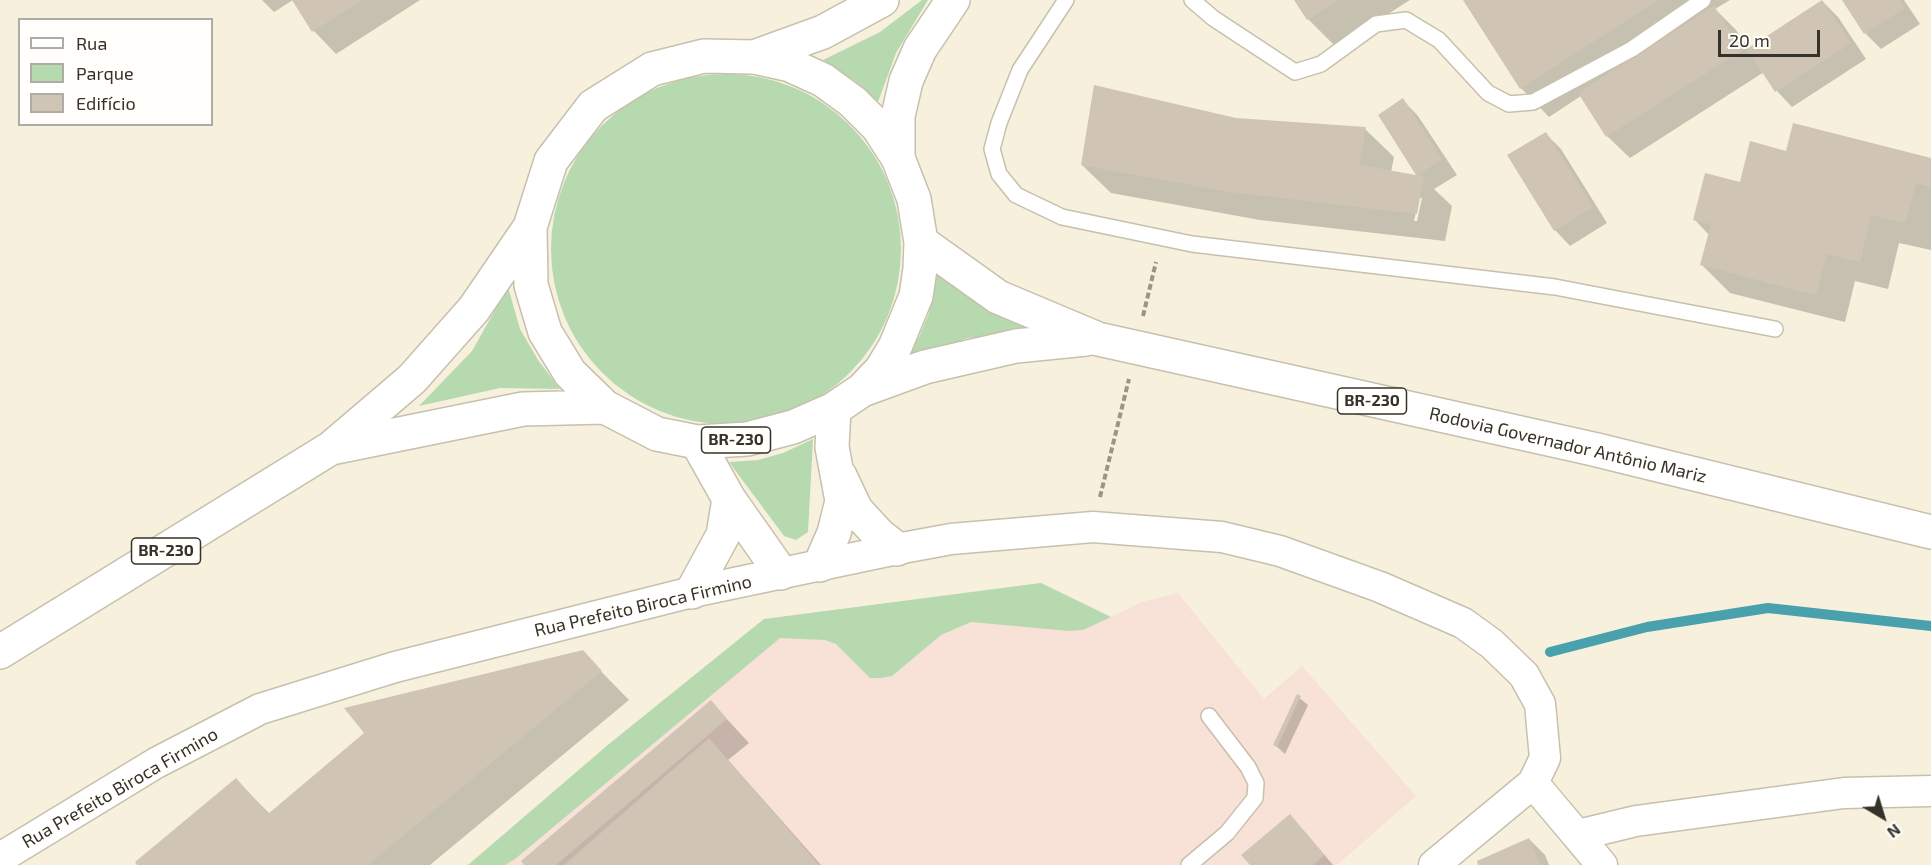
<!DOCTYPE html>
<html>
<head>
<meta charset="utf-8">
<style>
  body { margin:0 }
  #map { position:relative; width:1931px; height:865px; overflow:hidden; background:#f7f0dd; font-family:"Exo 2",sans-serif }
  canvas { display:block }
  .legend { position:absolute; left:18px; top:18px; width:195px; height:108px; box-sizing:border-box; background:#fffefa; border:2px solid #aeaca7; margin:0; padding:8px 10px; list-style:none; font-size:18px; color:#34322a }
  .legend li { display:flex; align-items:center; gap:12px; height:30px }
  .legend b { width:30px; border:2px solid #aeaca7 }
  .north { position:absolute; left:1853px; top:787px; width:60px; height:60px; -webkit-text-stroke:4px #fffefa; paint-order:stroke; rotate:142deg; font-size:16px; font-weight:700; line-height:24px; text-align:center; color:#34322a }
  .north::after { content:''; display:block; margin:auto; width:21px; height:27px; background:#34322a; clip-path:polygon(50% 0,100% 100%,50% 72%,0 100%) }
  .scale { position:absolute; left:1718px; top:30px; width:102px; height:27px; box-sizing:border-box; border:3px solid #34322a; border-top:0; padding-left:8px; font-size:18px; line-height:21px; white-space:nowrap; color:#34322a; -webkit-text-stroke:4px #fffefa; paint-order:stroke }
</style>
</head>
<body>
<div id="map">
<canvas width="1931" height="865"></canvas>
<ul class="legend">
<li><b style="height:8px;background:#fff"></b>Rua</li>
<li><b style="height:16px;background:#b6d9b0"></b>Parque</li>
<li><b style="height:16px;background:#d0c5b4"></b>Edifício</li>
</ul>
<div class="north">N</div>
<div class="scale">20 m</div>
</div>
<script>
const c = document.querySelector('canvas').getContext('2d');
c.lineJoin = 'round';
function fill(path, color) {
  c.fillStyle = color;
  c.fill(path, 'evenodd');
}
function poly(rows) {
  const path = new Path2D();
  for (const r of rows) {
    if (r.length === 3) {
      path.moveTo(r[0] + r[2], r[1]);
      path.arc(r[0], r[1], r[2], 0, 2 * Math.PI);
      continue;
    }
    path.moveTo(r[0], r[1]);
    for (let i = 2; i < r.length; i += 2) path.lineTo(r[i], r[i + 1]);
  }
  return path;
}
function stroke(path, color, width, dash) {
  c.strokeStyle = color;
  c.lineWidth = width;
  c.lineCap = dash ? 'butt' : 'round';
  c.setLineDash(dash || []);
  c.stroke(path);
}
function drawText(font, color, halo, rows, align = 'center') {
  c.font = font + ' "Exo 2",sans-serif';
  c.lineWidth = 4.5;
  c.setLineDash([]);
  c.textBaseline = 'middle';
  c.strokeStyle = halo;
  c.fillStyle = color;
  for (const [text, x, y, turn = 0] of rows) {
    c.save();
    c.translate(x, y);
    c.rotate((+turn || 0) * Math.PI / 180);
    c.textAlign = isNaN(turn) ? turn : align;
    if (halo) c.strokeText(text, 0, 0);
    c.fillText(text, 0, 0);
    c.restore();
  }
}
const commercial = poly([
  [1041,583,1111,617,1142,602,1178,593,1264,699,1302,666,1416,796,1337,865,468,865,609,744,764,619]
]);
const green = poly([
  [922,0,928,0,896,53,878,102,855,81,823,60,880,32],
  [726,249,175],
  [935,268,1041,331,968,338,903,361,919,337,929,313],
  [508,287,520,329,538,360,560,389,500,388,419,406,472,351],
  [813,439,808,532,796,540,784,536,729,462,758,460,783,453],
  [1041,583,1111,617,1083,630,1069,631,971,622,941,635,892,676,881,678,870,678,836,644,825,640,780,638,515,859,505,865,468,865,609,744,764,619]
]);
const shadow = poly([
  [262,0,293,0,274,12],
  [294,0,420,0,336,54,314,31],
  [1296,0,1410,0,1336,47,1308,19],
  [1464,0,1730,0,1715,9,1736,30,1749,49,1822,1,1838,17,1866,59,1792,107,1777,91,1764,72,1630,158,1607,136,1581,96,1549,117,1521,88],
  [1844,0,1904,0,1920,24,1881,49,1865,33],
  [1403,100,1418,116,1457,175,1434,189,1452,206,1445,241,1260,220,1111,193,1082,165,1236,120,1365,129,1394,157,1391,172,1419,177,1380,115],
  [1419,198,1422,198,1417,221,1414,221],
  [1546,134,1561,149,1607,223,1570,246,1555,230],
  [1787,153,1931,159,1931,250,1899,243,1888,289,1855,281,1845,322,1730,293,1702,265,1709,235,1695,220],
  [582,652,629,700,430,865,139,865,236,780,270,814],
  [1297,696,1308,705,1285,754,1275,745],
  [711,702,749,743,728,760,821,865,526,865],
  [1289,816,1305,832,1333,865,1252,865],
  [1529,839,1545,855,1549,865,1480,865]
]);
const stream = poly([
  [1550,652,1647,627,1768,608,1931,626]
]);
const building = poly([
  [292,0,362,0,312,32],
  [1294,0,1338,0,1307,20],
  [1463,0,1658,0,1520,89],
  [1822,0,1851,43,1775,92,1747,49],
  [1842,0,1900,0,1905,8,1864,34],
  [1714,6,1742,50,1606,137,1578,93],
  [1094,85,1236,118,1366,127,1359,165,1416,175,1378,115,1403,98,1442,159,1418,175,1424,176,1417,214,1230,192,1081,165],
  [1793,123,1931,158,1931,187,1916,183,1905,223,1871,215,1860,262,1827,254,1816,295,1700,265,1711,224,1693,220,1705,173,1740,182,1750,141,1786,151],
  [1546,132,1593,207,1554,231,1507,155],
  [583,650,602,671,368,865,137,865,135,862,236,778,268,814,364,733,344,708],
  [1297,694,1301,696,1277,747,1273,745],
  [711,700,727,719,556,865,524,865,521,861],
  [709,738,819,865,564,865],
  [1290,814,1324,855,1313,865,1250,865,1241,855],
  [1529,838,1541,865,1478,865,1477,861]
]);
const path = poly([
  [1143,316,1156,262],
  [1100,497,1129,379]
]);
const lane = poly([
  [1066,0,1020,70,999,123,992,149,999,174,1016,195,1062,217,1192,244,1555,287,1775,329],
  [1192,0,1213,18,1295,72,1321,64,1376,24,1406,20,1439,40,1488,93,1509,104,1533,102,1632,49,1703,0],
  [1189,865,1227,833,1255,798,1256,783,1248,767,1209,716]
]);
const street = poly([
  [1533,783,1602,865],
  [1578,835,1636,821,1844,793,1931,791],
  [0,858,156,763,260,709,395,667,692,592,897,549,951,539,1093,527,1222,537,1280,551,1380,587,1463,623,1492,644,1524,675,1540,704,1545,758,1533,783,1434,865]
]);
const primary = poly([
  [754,57,823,32,882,0],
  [898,158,898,116,906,81,920,49,953,0]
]);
const highway = poly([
  [530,227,531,285,545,332,570,373,605,407],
  [921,242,998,297,1098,339,1593,449,1931,532],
  [697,442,729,499,781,573],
  [336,447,523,409,605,407,657,434,697,442,747,439,793,427,834,409,862,390,925,367,1016,346,1086,339],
  [840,476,856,510,879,535,897,549],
  [820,565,834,533,842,501,832,447,834,409],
  [692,592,723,535,729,499],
  [0,652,331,448,412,379,474,309,530,227,551,161,593,106,652,69,704,56,754,57,790,65,823,80,853,102,878,127,898,158,914,199,921,242,920,269,916,296,895,347,881,370,862,390]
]);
const shields = [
  [1372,401,69],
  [736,440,69],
  [166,551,69]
];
const shieldNames = [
  ["BR-230",1372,401],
  ["BR-230",736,440],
  ["BR-230",166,551]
];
const streetNames = [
  ["Rodovia Governador Antônio Mariz",1568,445,13],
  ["Rua Prefeito Biroca Firmino",643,606,-13],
  ["Rua Prefeito Biroca Firmino",120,788,-30]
];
fill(commercial, '#f8e1d6');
fill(green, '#b6d9b0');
fill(shadow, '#0003');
stroke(stream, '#48a1ac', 10);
fill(building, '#d0c5b4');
stroke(lane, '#c6c0ad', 18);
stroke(street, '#c6c0ad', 33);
stroke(primary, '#c6c0ad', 36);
stroke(highway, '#c6c0ad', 36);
stroke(path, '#9a9587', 4, [6, 3]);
stroke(lane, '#fff', 15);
stroke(street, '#fff', 30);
stroke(primary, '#fff', 33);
stroke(highway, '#fff', 33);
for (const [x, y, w] of shields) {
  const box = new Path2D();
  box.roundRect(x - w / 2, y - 13, w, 26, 4.5);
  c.fillStyle = '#fffefa';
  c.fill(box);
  stroke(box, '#34322a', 1.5);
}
drawText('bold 16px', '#34322a', null, shieldNames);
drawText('18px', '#34322a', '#fffefa', streetNames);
</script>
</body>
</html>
